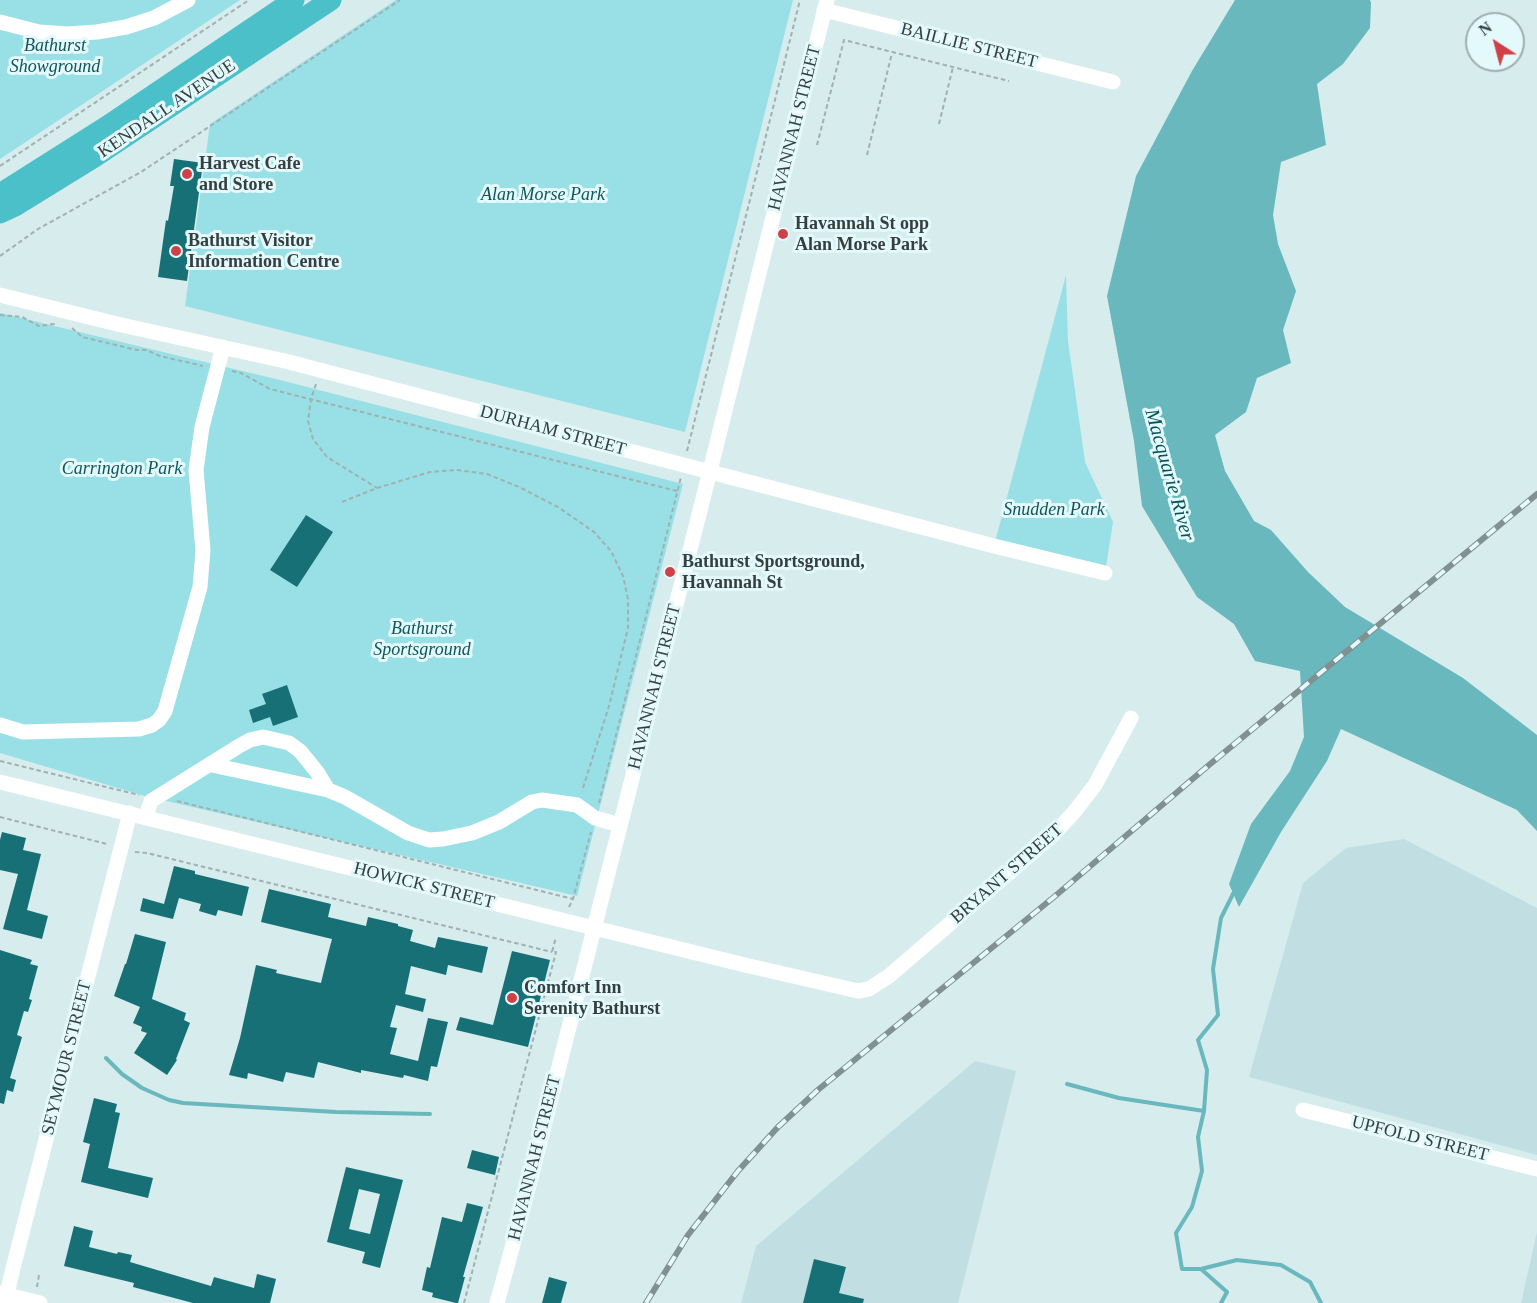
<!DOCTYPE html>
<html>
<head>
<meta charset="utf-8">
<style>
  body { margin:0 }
  #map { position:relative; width:1537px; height:1303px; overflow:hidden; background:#d6eced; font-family:Georgia,serif }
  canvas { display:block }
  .north { position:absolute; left:1465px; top:12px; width:60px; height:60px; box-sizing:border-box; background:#e3f9fb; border:2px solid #9eafb0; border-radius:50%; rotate:324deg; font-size:16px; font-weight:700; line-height:24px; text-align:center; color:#363f3f }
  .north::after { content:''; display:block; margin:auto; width:21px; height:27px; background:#d04047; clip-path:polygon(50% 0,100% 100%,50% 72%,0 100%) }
</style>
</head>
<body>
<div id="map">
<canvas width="1537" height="1303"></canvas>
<div class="north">N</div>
</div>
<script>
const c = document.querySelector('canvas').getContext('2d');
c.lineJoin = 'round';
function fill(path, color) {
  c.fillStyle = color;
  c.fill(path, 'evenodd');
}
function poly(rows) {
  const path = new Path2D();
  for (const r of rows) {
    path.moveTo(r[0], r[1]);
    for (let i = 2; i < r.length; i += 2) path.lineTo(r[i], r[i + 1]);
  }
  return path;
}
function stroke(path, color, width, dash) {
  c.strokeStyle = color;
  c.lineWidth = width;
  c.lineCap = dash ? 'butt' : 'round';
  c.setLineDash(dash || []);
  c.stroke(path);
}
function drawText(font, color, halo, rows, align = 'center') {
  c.font = font + ' Georgia,serif';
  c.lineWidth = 6;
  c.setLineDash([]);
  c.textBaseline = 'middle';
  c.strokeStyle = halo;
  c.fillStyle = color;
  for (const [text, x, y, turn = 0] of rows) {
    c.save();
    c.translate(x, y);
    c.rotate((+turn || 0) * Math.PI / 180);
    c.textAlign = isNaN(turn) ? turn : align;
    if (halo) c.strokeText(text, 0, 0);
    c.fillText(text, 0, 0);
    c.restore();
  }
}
const built = poly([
  [1404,839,1537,908,1537,1155,1249,1077,1303,883,1346,848],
  [975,1061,1016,1071,958,1303,741,1303,756,1246],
  [1537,1232,1537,1303,1521,1303]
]);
const green = poly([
  [0,0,240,0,0,159],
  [396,0,793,0,685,432,185,306,210,124],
  [1066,275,1068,341,1085,462,1113,522,1105,573,994,546],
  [0,313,280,380,683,484,577,896,145,796,0,753]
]);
const water = poly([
  [1235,0,1370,0,1371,3,1370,28,1343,64,1317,84,1326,145,1281,162,1273,215,1278,244,1296,291,1283,330,1291,363,1257,378,1246,412,1215,435,1225,471,1254,521,1271,530,1308,572,1345,607,1463,678,1537,735,1537,831,1517,810,1341,729,1327,761,1281,832,1239,907,1229,884,1251,824,1290,771,1304,737,1300,671,1255,661,1234,624,1197,597,1142,506,1134,441,1107,296,1136,176,1192,71]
]);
const stream = poly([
  [1235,890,1221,918,1213,969,1218,1015,1198,1040,1207,1070,1204,1111,1198,1137,1202,1171,1192,1207,1176,1233,1182,1269,1201,1269,1237,1260,1281,1265,1310,1282,1321,1303],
  [106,1058,122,1074,142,1088,169,1100,183,1103,336,1112,430,1114],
  [1067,1084,1119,1098,1204,1111],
  [1201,1269,1227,1292,1221,1303]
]);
const building = poly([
  [174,159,203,163,187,281,158,277,166,220,168,221,174,186,170,186],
  [306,515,333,532,297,587,270,570],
  [287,685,298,717,273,726,270,717,253,723,249,710,266,704,262,694],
  [2,832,26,838,23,850,41,854,27,910,48,916,42,939,3,929,18,874,0,870,0,840],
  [174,866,195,871,195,874,249,887,242,916,218,910,216,916,199,911,201,904,179,898,173,919,140,911,143,898,164,904],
  [269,889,331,904,328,917,366,926,368,917,398,924,398,926,413,930,410,941,435,948,438,937,488,947,482,973,448,965,446,975,411,966,405,994,426,999,423,1012,396,1005,390,1027,397,1028,390,1054,418,1061,428,1018,448,1022,437,1067,431,1066,428,1081,404,1075,403,1078,361,1070,361,1073,318,1062,314,1078,286,1072,283,1082,248,1073,247,1079,229,1075,240,1038,256,965,277,970,276,973,321,983,328,954,332,939,261,922],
  [135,934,166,942,152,999,186,1013,184,1020,190,1023,176,1059,177,1060,167,1075,134,1053,147,1033,141,1031,142,1027,133,1023,140,1007,114,996,125,964,126,964],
  [0,950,32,960,30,964,38,966,29,999,32,1000,28,1012,24,1011,17,1035,22,1037,10,1078,16,1080,13,1092,7,1090,4,1104,0,1103],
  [512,951,550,960,528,1047,456,1030,460,1017,493,1025],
  [94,1098,117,1104,115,1112,120,1113,108,1168,153,1178,148,1198,81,1182,90,1144,83,1142],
  [472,1150,499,1157,495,1175,467,1168],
  [346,1167,403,1180,380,1268,362,1263,365,1252,327,1242],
  [359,1189,380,1194,370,1234,349,1229],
  [467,1203,483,1207,463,1277,465,1277,458,1303,456,1303,432,1297,433,1293,422,1290,427,1267,430,1268,442,1217,462,1222],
  [74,1226,93,1231,89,1247,117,1254,118,1252,132,1255,130,1262,211,1286,214,1277,254,1288,257,1274,276,1279,270,1303,193,1303,133,1287,134,1283,64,1266],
  [814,1259,846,1267,839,1293,864,1299,863,1303,803,1303],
  [549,1277,567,1282,561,1303,542,1303]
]);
const path = poly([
  [939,124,953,67],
  [817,145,844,40,1009,81],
  [867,155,892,53],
  [0,166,249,0],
  [0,256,38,229,141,172,400,0],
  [0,315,22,317,39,326,55,324],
  [72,328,82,337,137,350,146,350,160,356,203,366],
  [232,371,241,373,270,389,677,491],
  [316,384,311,399,308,421,313,439,327,457,377,488],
  [687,451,800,0],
  [342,502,377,488,430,472,457,470,487,474,519,487,558,507,594,532,611,551,623,576,628,599,628,628,609,706,582,791],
  [0,761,139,795],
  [177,801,573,899],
  [599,803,681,477],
  [0,817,107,844],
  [135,852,147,853,552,952],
  [569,907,573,899,591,832],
  [37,1287,39,1275],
  [464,1303,556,952,552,952,556,937]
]);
const minor = poly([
  [824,10,1113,82],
  [0,22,39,32,67,34,97,32,126,27,154,18,188,0],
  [0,295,117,324,285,361,994,546,1105,573],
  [0,725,23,732,139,729,152,725,159,720,165,711,200,587,203,550,196,470,202,427,223,347],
  [212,765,328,790,345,797,408,833,429,840,443,839,472,833,499,822,532,802,542,800,577,805,595,818,620,825],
  [0,782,745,965,858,991,869,989,889,976,1053,835,1075,811,1095,785,1131,718],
  [146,817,151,801,239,746,250,740,263,737,289,743,300,751,317,772,328,790],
  [1303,1110,1537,1169],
  [0,1293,40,1303],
  [5,1303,13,1268,130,813],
  [497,1303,526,1197,710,471,827,0]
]);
const highway = poly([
  [0,194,106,127,294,0],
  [0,213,15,206,96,156,331,0]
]);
const rail = poly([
  [646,1303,688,1235,738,1171,778,1127,819,1089,1054,897,1209,765,1537,494]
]);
const markers = [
  [187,174,6,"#d04047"],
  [783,234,6,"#d04047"],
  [176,251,6,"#d04047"],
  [670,572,6,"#d04047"],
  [512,998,6,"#d04047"]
];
const parkNames = [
  ["Bathurst",55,46],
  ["Showground",55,67],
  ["Alan Morse Park",543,195],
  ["Carrington Park",122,469],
  ["Snudden Park",1054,510],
  ["Bathurst",422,629],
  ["Sportsground",422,650]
];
const streetNames = [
  ["BAILLIE STREET",969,46,14],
  ["KENDALL AVENUE",167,109,-34],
  ["HAVANNAH STREET",795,128,-76],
  ["DURHAM STREET",553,431,15],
  ["HAVANNAH STREET",655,687,-76],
  ["BRYANT STREET",1007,874,-41],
  ["HOWICK STREET",424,886,14],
  ["SEYMOUR STREET",67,1058,-76],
  ["UPFOLD STREET",1420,1139,14],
  ["HAVANNAH STREET",535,1158,-76]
];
const poiNames = [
  ["Harvest Cafe",199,164],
  ["and Store",199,185],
  ["Havannah St opp",795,224],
  ["Alan Morse Park",795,245],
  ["Bathurst Visitor",188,241],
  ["Information Centre",188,262],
  ["Bathurst Sportsground,",682,562],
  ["Havannah St",682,583],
  ["Comfort Inn",524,988],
  ["Serenity Bathurst",524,1009]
];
const waterNames = [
  ["Macquarie River",1169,475,74]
];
fill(built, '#c1dfe2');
fill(green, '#98e0e5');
fill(water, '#68b8be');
stroke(stream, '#68b8be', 4);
fill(building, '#177076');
stroke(path, '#9fb1b2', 2, [4.5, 3]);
stroke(minor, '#fff', 15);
stroke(highway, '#4cc0c9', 21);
stroke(rail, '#819090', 6);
stroke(rail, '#e3f9fb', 4, [11]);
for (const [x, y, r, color] of markers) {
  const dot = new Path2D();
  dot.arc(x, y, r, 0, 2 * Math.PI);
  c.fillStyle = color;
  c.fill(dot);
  stroke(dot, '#e3f9fb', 2);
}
drawText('italic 18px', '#10565b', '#e3f9fb', parkNames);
drawText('18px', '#363f3f', '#e3f9fb', streetNames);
drawText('bold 18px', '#363f3f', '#e3f9fb', poiNames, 'left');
drawText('italic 20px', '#075156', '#e3f9fb', waterNames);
</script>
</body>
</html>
